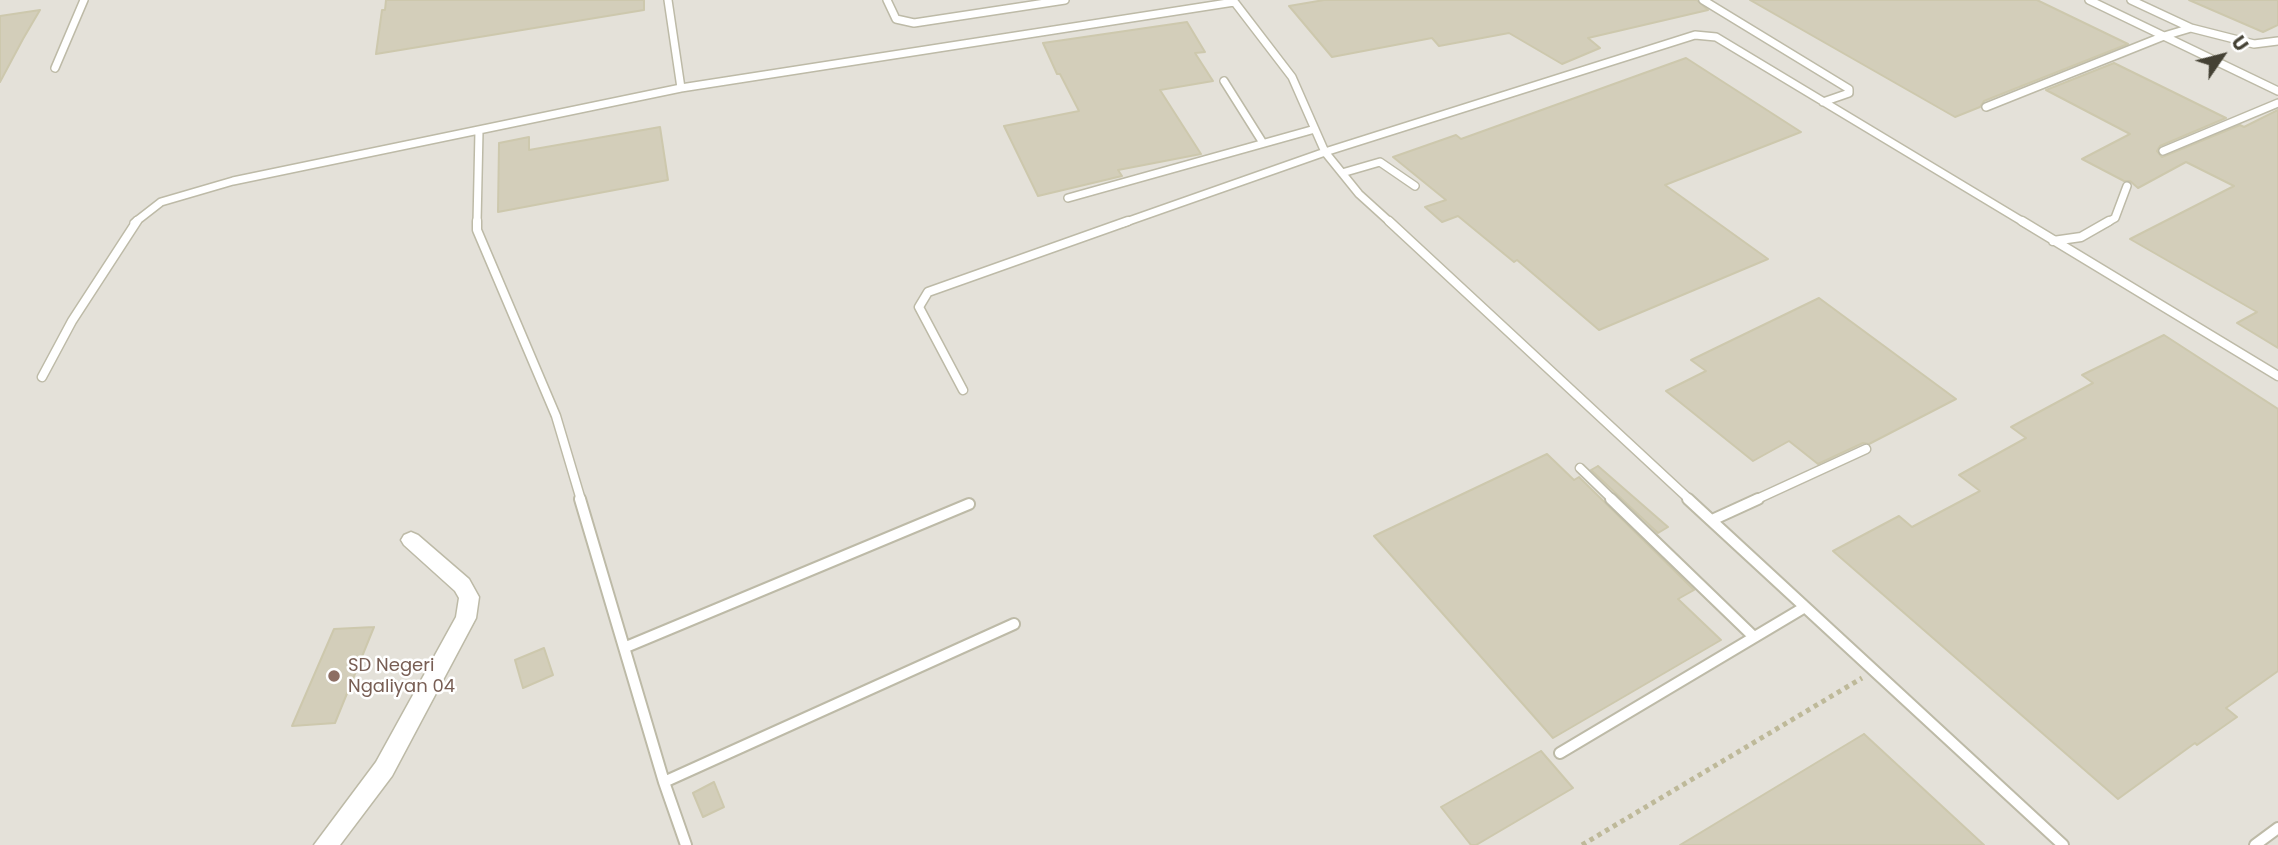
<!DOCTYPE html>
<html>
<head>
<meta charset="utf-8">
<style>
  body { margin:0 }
  #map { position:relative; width:2278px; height:845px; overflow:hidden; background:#f2f0e4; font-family:Poppins,sans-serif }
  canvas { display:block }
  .north { position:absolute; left:2187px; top:21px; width:70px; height:70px; -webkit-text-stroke:5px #fff; paint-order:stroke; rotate:55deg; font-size:19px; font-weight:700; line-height:28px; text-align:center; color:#444134 }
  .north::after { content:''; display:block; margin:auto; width:24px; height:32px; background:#444134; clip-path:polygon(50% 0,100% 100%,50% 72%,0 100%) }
</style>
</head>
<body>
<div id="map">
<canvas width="2278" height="845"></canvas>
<div class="north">U</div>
</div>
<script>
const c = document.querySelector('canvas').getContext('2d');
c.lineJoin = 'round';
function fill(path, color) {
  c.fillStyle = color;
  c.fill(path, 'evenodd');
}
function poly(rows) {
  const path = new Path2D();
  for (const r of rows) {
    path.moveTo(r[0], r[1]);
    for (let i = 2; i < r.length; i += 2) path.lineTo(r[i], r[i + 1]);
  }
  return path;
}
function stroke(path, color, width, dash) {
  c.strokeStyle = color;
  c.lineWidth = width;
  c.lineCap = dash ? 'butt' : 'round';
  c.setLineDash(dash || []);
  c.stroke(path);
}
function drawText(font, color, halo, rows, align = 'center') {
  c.font = font + ' Poppins,sans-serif';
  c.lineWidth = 5;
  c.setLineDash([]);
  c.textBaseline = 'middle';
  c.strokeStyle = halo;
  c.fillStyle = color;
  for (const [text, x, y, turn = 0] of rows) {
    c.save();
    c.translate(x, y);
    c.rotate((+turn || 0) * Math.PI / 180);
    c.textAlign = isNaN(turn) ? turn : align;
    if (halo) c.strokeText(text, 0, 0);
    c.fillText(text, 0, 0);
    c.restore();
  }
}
const industrial = poly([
  [0,0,2278,0,2278,845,0,845]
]);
const building = poly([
  [386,0,644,0,644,10,376,54,382,10,385,10,386,0],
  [1324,0,1697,0,1708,10,1588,38,1600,48,1562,64,1509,33,1439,46,1432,38,1332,57,1289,6,1324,0],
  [1750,0,2037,0,2128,44,1984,101,1980,107,1955,117,1750,0],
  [2189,0,2278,0,2278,25,2263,32,2189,0],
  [40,10,23,39,0,82,0,16,40,10],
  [1187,22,1205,52,1195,53,1213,81,1160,90,1201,154,1118,170,1122,176,1038,196,1004,126,1079,111,1060,74,1057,74,1043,43,1187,22],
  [1686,58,1801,132,1665,185,1768,259,1599,330,1517,260,1514,262,1458,216,1442,222,1425,207,1446,200,1393,157,1456,135,1461,139,1686,58],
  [2114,63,2226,118,2160,146,2157,151,2162,157,2240,125,2244,127,2278,110,2278,348,2237,323,2257,312,2130,239,2234,186,2186,162,2138,188,2130,181,2124,181,2082,159,2130,134,2046,90,2114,63],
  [660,127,668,180,498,212,499,143,529,137,529,150,660,127],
  [1819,298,1956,399,1869,444,1863,443,1818,464,1789,441,1753,461,1666,391,1706,371,1691,360,1819,298],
  [2164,335,2278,409,2278,671,2226,708,2237,717,2197,745,2195,743,2118,799,1833,551,1899,516,1912,527,1980,491,1959,475,2026,438,2011,427,2093,383,2082,375,2164,335],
  [1547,454,1574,480,1579,477,1694,590,1678,599,1721,640,1553,738,1374,536,1547,454],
  [1598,466,1668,527,1658,533,1591,470,1598,466],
  [374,627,335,723,292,726,334,629,374,627],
  [544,648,553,675,523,688,515,660,544,648],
  [1864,734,1984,845,1680,845,1864,734],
  [1541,751,1573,788,1476,845,1471,845,1441,807,1541,751],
  [714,782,724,807,703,817,693,793,714,782]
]);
const path = poly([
  [1582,845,1862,678]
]);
const laneFar2 = poly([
  [668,0,681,88,1234,2],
  [887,0,896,19,914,23,1065,0],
  [1233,0,1292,77,1325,152,1359,194,1391,223],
  [1703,0,1849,89,1849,93,1823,102],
  [2089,0,2278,91],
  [2191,28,2254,44,2278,41],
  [55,68,84,0],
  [1224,81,1263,143],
  [1986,107,2164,36,2191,28,2131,0],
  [2163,151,2278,103],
  [1342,173,1380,162,1415,186],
  [1068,198,1315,129],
  [134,223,161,202,233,181,681,88],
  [477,223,479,131],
  [1123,223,1325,152,1695,35,1716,37,2025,223],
  [2106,223,2115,218,2127,186]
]);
const laneFar1 = poly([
  [477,221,477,230,556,416,581,500],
  [1389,221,1690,500],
  [2022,221,2278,376],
  [2053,241,2081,237,2109,221],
  [42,377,72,321,137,221],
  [963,390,919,307,928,292,1128,221],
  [1580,468,1613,500],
  [1755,500,1866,449]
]);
const lane = poly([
  [580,499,664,782,686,845],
  [1611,499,1754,637],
  [1688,499,2063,845],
  [1712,520,1758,499],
  [626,647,969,504],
  [1560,753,1805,607],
  [664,782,1014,624],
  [2255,845,2278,828]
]);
const street = poly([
  [411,532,418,535,469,579,479,597,476,618,392,776,340,845,314,845,376,762,456,617,459,598,455,591,404,545,401,540,404,535,411,532]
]);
const markers = [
  [334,676,7,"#8d6e63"]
];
const educationNames = [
  ["SD Negeri",348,666],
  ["Ngaliyan 04",348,687]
];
fill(industrial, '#e4e1d9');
fill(building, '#d3ceba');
stroke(building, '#cdc8ad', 2);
stroke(laneFar2, '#bdbaa7', 10);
stroke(laneFar1, '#bdbaa7', 11);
stroke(lane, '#bdbaa7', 14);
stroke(street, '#bdbaa7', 3);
stroke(path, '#beb999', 5, [4.5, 4.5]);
stroke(laneFar2, '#fff', 7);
stroke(laneFar1, '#fff', 8);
stroke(lane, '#fff', 10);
fill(street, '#fff');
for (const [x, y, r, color] of markers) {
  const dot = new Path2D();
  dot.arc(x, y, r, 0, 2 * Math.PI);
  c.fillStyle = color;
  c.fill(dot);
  stroke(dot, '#fff', 2.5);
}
drawText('18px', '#785e54', '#fff', educationNames, 'left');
</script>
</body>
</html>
